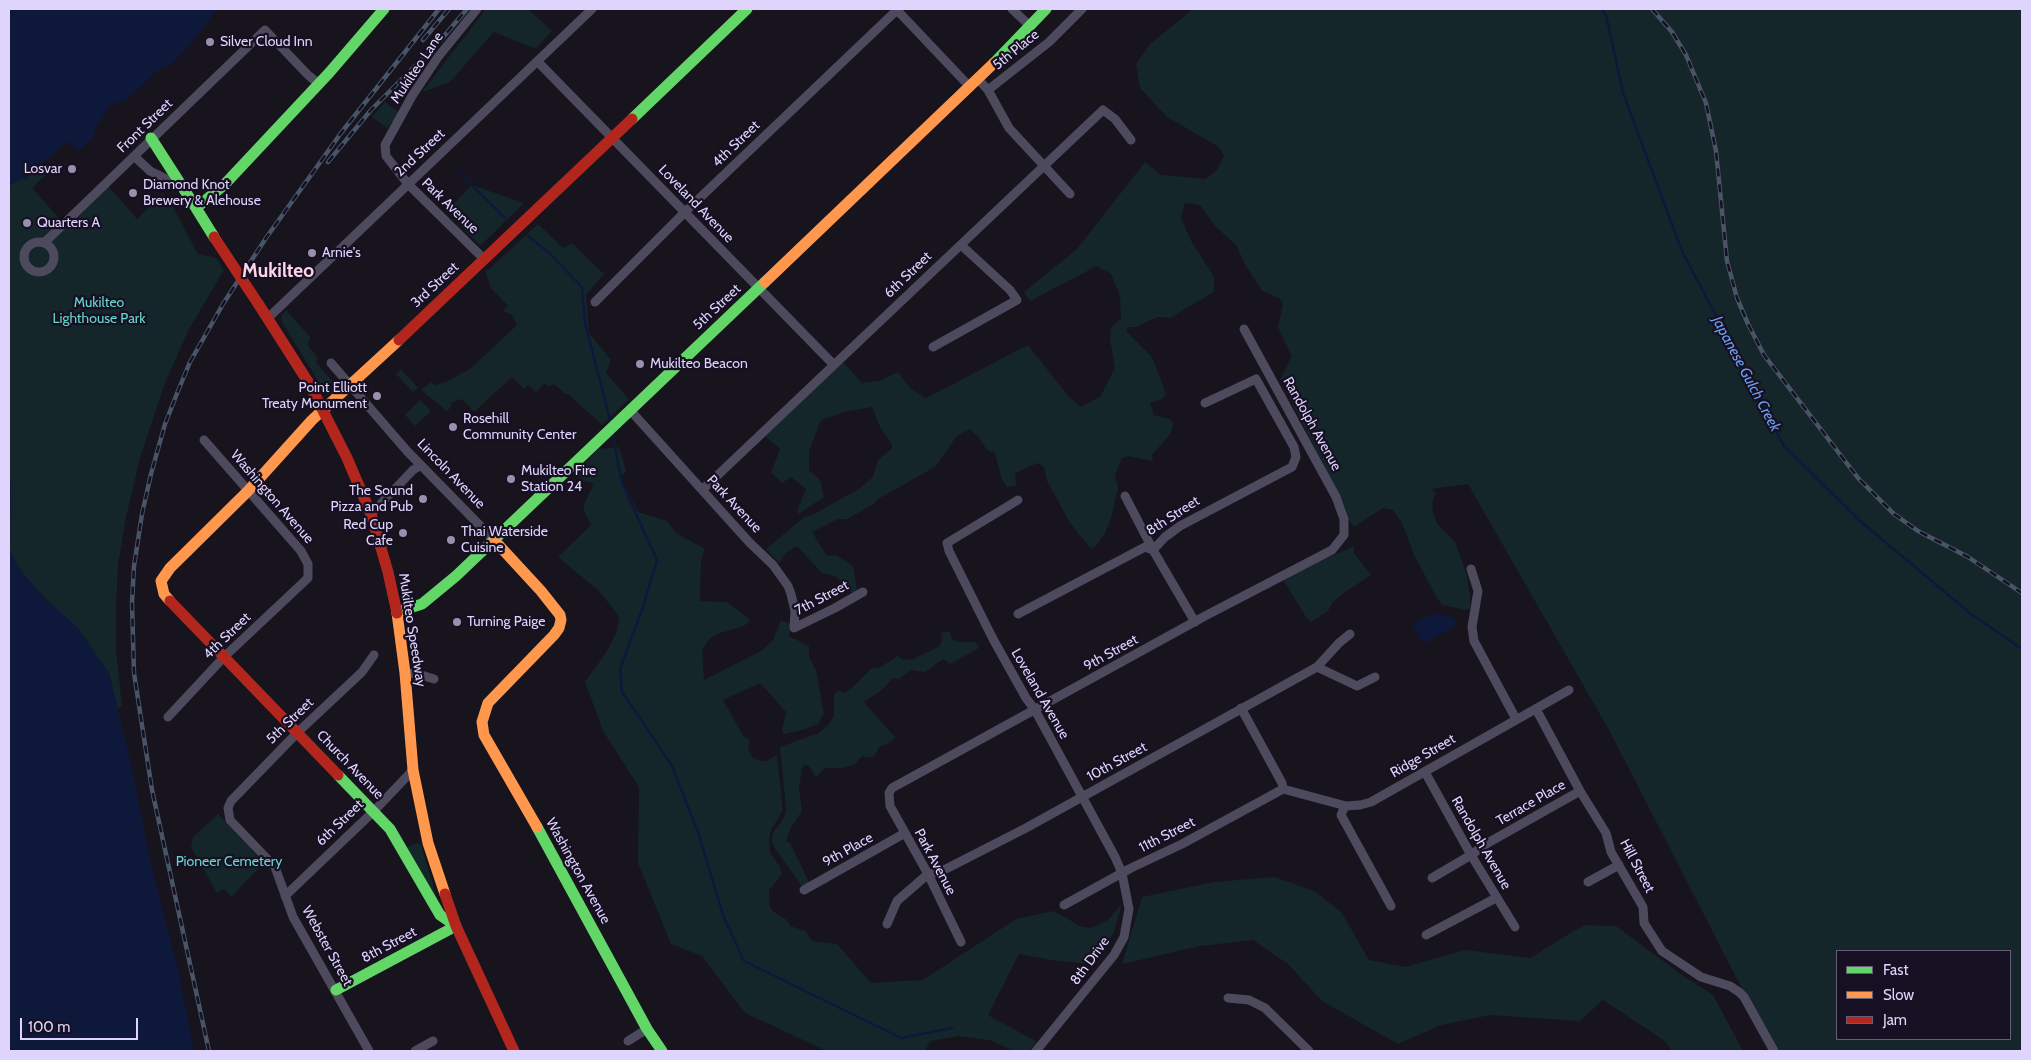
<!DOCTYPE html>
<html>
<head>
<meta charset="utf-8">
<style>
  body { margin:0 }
  #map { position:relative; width:2031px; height:1060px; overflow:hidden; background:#17141e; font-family:Cabin,sans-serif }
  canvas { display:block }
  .frame { position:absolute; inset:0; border:10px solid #ded4fc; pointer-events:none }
  .legend { position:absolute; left:1836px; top:950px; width:175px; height:90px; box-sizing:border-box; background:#161022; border:1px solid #665e79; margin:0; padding:6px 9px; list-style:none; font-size:15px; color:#ded4fc }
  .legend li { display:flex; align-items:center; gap:10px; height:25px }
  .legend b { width:25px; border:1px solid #665e79 }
  .scale { position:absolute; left:20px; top:1018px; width:118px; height:22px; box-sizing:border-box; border:2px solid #ded4fc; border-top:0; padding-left:6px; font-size:15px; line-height:18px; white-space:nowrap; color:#ded4fc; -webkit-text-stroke:4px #161022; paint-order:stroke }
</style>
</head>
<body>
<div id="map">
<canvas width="2031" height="1060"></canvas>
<div class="frame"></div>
<ul class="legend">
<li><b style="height:6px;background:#63d668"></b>Fast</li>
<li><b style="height:6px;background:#ff974d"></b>Slow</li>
<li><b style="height:6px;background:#b3261e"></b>Jam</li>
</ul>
<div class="scale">100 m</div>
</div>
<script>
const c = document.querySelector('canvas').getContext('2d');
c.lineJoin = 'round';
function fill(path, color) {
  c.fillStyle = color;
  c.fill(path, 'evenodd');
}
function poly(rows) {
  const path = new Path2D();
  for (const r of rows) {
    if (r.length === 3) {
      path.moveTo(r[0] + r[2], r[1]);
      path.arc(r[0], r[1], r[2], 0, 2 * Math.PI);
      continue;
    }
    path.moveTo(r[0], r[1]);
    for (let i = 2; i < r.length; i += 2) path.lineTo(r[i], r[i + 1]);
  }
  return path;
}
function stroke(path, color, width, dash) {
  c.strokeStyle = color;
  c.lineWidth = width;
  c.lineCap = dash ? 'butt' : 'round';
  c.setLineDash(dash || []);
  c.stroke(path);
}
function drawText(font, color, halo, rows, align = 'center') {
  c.font = font + ' Cabin,sans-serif';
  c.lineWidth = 4.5;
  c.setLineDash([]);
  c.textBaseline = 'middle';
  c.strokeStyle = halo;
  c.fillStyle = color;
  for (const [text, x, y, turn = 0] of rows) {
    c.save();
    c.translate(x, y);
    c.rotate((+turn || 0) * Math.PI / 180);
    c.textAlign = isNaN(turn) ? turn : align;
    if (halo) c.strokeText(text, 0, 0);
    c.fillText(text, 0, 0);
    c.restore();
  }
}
const green = poly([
  [486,9,528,9,552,31,536,49,494,32,450,82,422,92],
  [1193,9,2022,9,2022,1051,1774,1051,1609,730,1468,484,1431,489,1436,493,1432,503,1433,513,1438,525,1455,542,1467,575,1470,597,1470,609,1467,610,1442,605,1437,598,1414,555,1402,523,1393,510,1383,508,1354,527,1348,519,1346,509,1280,379,1292,357,1278,327,1283,304,1279,298,1262,291,1246,266,1236,245,1216,227,1200,205,1185,203,1181,217,1190,239,1214,277,1214,292,1170,318,1158,317,1136,327,1129,327,1126,331,1152,357,1166,394,1162,399,1150,403,1154,415,1170,419,1173,423,1171,433,1152,455,1153,461,1128,456,1122,458,1115,475,1118,488,1111,518,1105,533,1096,546,1091,549,1070,523,1047,481,1044,467,1038,463,1015,473,1016,485,1007,487,1001,477,995,453,987,450,979,438,970,429,956,437,935,467,878,499,874,504,847,519,838,519,812,532,827,556,836,555,853,566,857,590,853,593,847,589,837,577,822,573,797,546,786,553,779,563,766,549,803,518,816,513,860,488,873,477,878,460,892,448,892,444,880,427,872,407,844,412,821,420,809,451,809,470,820,480,824,497,799,514,797,511,806,489,791,477,782,483,771,472,780,449,765,436,843,362,862,383,879,381,898,372,910,388,926,398,1028,345,1069,397,1081,407,1100,397,1115,368,1110,339,1111,328,1121,318,1120,296,1111,274,1097,266,1030,301,1024,292,1077,249,1145,162,1161,175,1184,177,1205,179,1217,170,1224,156,1219,147,1167,117,1140,88,1136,64,1149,45],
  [1837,951,2010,951,2010,1039,1837,1039],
  [385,102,400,113,387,128,372,117],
  [42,163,51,171,37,183,33,189,67,227,108,186,137,219,163,194,168,198,198,254,216,258,224,270,189,329,165,383,140,458,126,517,118,565,116,609,116,651,122,706,117,709,109,673,21,571,10,552,9,186,22,178,27,177],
  [472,185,524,203,480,246,447,211],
  [538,224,563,248,572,243,604,274,586,295,589,333,611,360,606,373,629,399,602,425,568,394,565,394,554,384,549,387,545,383,536,392,528,385,524,389,512,377,474,412,462,399,450,403,451,407,447,411,421,390,431,382,435,385,446,382,470,369,517,325,512,315,503,311,508,306,491,288,485,270,488,270],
  [286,310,310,337,308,343,309,347,318,358,316,362,332,381,339,384,339,387,331,395,327,394,325,392,282,322,281,316],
  [401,369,418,388,413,392,396,374],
  [420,400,431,411,415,426,405,415],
  [619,447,626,471,620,477,638,512,667,521,676,533,705,549,701,560,700,601,727,602,750,620,744,626,720,633,709,639,702,651,704,680,761,651,773,640,781,620,791,624,789,636,809,646,809,657,816,670,824,714,818,724,806,729,784,734,782,731,786,712,760,683,723,700,744,737,750,740,748,748,753,758,760,761,766,761,777,755,783,810,771,830,769,838,770,853,780,867,782,874,769,890,770,907,774,912,787,920,790,926,805,931,812,941,837,944,871,983,923,980,1016,919,1054,911,1080,926,1091,928,1108,920,1122,904,1113,934,1091,964,1051,960,1019,954,988,1015,1037,1042,1029,1051,1014,1051,989,1040,959,1036,930,1041,925,1051,827,1051,745,1013,702,956,671,944,638,863,639,787,603,731,585,682,606,653,617,631,619,616,599,591,558,557,591,525,584,511,584,504,594,484,582,480,576,473,598,449],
  [1354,546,1354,553,1371,575,1345,592,1332,603,1328,611,1311,622,1306,617,1284,581,1285,577],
  [950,631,952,640,958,642,976,642,979,648,950,664,943,659,925,672,911,670,899,679,893,678,883,689,864,702,895,737,894,739,886,745,880,746,875,755,870,758,862,756,855,764,843,768,824,768,816,778,809,766,805,765,802,768,799,789,802,811,791,827,786,841,790,843,810,884,803,888,774,847,772,840,773,833,784,818,786,810,780,747,819,733,828,725,834,716,834,694,839,691,844,693,853,687,872,668,878,668,894,659,897,655,903,660,913,659,938,647,942,642,941,633],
  [218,814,264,863,231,897,224,889,217,893,191,847,193,837],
  [418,843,421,845,439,905,405,848],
  [1275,877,1316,892,1342,913,1369,960,1406,967,1465,950,1530,958,1584,925,1616,926,1682,975,1713,995,1743,1051,1672,1051,1665,1041,1603,1000,1580,1021,1490,1015,1441,1025,1398,1044,1322,1001,1288,964,1253,940,1200,946,1122,964,1142,897,1214,882]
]);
const water = poly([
  [9,9,218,9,187,48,166,69,163,66,127,99,115,108,94,131,97,134,79,151,68,141,27,177,27,180,21,178,9,186],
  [9,465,11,487,10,552,21,571,47,600,78,628,109,673,130,759,151,864,179,974,194,1051,9,1051],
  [1436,614,1453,617,1456,623,1452,628,1427,642,1422,642,1413,625,1423,618]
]);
const pier = poly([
  [125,101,126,103,116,109,97,134,94,131,111,104]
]);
const stream = poly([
  [1601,9,1606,15,1623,93,1682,251,1784,446,1859,520,1971,614,2022,649],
  [459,173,505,218],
  [528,236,548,252,582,287,585,323,611,424],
  [612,432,622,483,657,560,643,607,620,669,622,692,671,764,698,832,723,915,744,961,901,1038,952,1028]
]);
const street = poly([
  [477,9,438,57,412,96,385,145,386,156,408,184,484,259],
  [896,9,970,87],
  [1012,9,1030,26],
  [538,62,834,365],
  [978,79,988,90,1009,128,1070,194],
  [988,90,1049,42,1082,9],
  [134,156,150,171,181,186],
  [39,257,15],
  [44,243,265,30,308,75,319,84],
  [595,302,685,212,898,9],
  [268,318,592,9],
  [933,347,1017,300,1010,290,961,245],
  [331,363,407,451,494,540],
  [630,410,749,542,773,565,788,586,791,594,795,611,794,628,835,608,863,592],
  [702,490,1103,110,1115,119,1131,140],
  [1125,496,1153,550,1195,622],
  [1018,500,947,543,949,551,993,639,1026,698,1035,710,1115,857,1122,873,1129,909,1124,937,1114,955,1036,1051],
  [371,514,413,470,421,465],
  [1153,550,1165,537,1180,526,1292,467,1296,457,1294,447,1256,379,1205,403],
  [1471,569,1478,591,1472,627,1474,641,1516,719],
  [1018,614,1145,547,1153,550],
  [1317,667,1357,686,1375,677],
  [405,673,418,674,434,679],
  [1241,708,1282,783,1283,789],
  [1536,709,1580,791,1606,833,1611,852,1643,907,1644,923,1662,951,1701,977,1730,986,1739,992,1744,997,1774,1051],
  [168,717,224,657,308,578,308,564,301,551,204,440],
  [1425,772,1471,855,1515,927],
  [1283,789,1346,806,1360,805,1371,802,1569,690],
  [1345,806,1341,815,1391,906],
  [1432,878,1471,855,1486,844,1580,791],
  [1588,882,1619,865],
  [804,890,905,833],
  [285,896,374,811,413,770],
  [1064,905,1131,868,1182,844,1283,789],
  [887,924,897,901,928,874,940,872,1026,828,1317,667,1339,643,1350,634],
  [1426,935,1496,898],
  [961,942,928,874,890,806,889,793,892,788,1205,616,1332,550,1344,535,1344,519,1336,497,1244,329],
  [1228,998,1249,1000,1265,1008,1309,1051],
  [628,1041,647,1029],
  [369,1051,293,917,275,867,230,820,228,808,231,801,298,732,362,672,374,655],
  [415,1051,433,1041]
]);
const fast = poly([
  [994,63,1046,9],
  [632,119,747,9],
  [151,138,196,208],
  [214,237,196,208,224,185,329,73,384,9],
  [397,612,422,604,456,576,765,282],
  [537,827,647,1029,662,1051],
  [336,990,456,926,440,915,390,829,338,775]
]);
const slow = poly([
  [765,282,994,63],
  [494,540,541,591,560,615,561,620,559,628,554,635,488,703,482,722,484,735,537,827],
  [170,601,164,594,161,581,170,568,248,491,312,420,399,340],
  [397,613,405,673,413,770,428,843,445,894]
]);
const jam = poly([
  [259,305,310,385,347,458,371,514,388,572,397,613],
  [399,340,632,119],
  [170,601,338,775],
  [445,894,456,926,514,1051]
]);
const rail = poly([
  [1652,9,1672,32,1686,55,1706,103,1716,151,1727,261,1737,298,1748,324,1764,355,1858,478,1894,514,1918,531,1968,557,2022,593],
  [423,40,449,9],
  [328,162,371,110,439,42,467,9],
  [209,1051,152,790,134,673,132,603,134,566,142,514,151,474,165,424,178,391,190,362,223,304,266,238,341,133,439,9]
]);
const jamBridge = poly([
  [214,237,259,305]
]);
const markers = [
  [210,42,5,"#9891ae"],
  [72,169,5,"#9891ae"],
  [133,193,5,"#9891ae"],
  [27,223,5,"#9891ae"],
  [312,253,5,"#9891ae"],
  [640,364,5,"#9891ae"],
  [377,396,5,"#9891ae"],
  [453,427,5,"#9891ae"],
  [511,479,5,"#9891ae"],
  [423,499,5,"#9891ae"],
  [403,533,5,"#9891ae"],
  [451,540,5,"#9891ae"],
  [457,622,5,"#9891ae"]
];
const poiNames = [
  ["Silver Cloud Inn",220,42],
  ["Losvar",62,169,"right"],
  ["Diamond Knot",143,185],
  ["Brewery & Alehouse",143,201],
  ["Quarters A",37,223],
  ["Arnie's",322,253],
  ["Mukilteo Beacon",650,364],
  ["Point Elliott",367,388,"right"],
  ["Treaty Monument",367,404,"right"],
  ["Rosehill",463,419],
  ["Community Center",463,435],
  ["Mukilteo Fire",521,471],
  ["Station 24",521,487],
  ["The Sound",413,491,"right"],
  ["Pizza and Pub",413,507,"right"],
  ["Red Cup",393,525,"right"],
  ["Cafe",393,541,"right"],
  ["Thai Waterside",461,532],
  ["Cuisine",461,548],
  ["Turning Paige",467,622]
];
const streetNames = [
  ["5th Place",1016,50,-39],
  ["Mukilteo Lane",417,68,-56],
  ["Front Street",145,126,-44],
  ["4th Street",736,144,-44],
  ["2nd Street",420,153,-43],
  ["Loveland Avenue",696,204,46],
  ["Park Avenue",450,206,44],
  ["6th Street",908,275,-44],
  ["3rd Street",435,285,-43],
  ["5th Street",717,307,-43],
  ["Randolph Avenue",1312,424,61],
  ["Lincoln Avenue",451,474,46],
  ["Washington Avenue",272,497,49],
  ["Park Avenue",734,504,47],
  ["8th Street",1173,516,-33],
  ["7th Street",822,598,-28],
  ["Mukilteo Speedway",412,630,81],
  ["4th Street",227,636,-44],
  ["9th Street",1111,653,-29],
  ["Loveland Avenue",1040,694,60],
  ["5th Street",290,721,-44],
  ["Ridge Street",1423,756,-30],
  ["10th Street",1117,762,-29],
  ["Church Avenue",350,765,46],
  ["Terrace Place",1531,803,-30],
  ["6th Street",340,823,-44],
  ["11th Street",1167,835,-27],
  ["Randolph Avenue",1481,843,60],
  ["9th Place",848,850,-29],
  ["Park Avenue",935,862,62],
  ["Hill Street",1637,866,62],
  ["Washington Avenue",578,871,61],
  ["8th Street",389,945,-28],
  ["Webster Street",327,946,61],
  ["8th Drive",1090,961,-54]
];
const parkNames = [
  ["Mukilteo",99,303],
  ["Lighthouse Park",99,319],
  ["Pioneer Cemetery",229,862]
];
const waterNames = [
  ["Japanese Gulch Creek",1746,374,62]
];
const districtNames = [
  ["Mukilteo",278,271]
];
fill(green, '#14262a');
fill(water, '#0e183a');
fill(pier, '#17141e');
stroke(stream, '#0e183a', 2.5);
stroke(street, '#4d4a5e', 9);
stroke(fast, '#63d668', 11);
stroke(slow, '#ff974d', 11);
stroke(jam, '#b3261e', 11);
stroke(rail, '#475567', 4.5);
stroke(rail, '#161022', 2.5, [8]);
stroke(jamBridge, '#b3261e', 11);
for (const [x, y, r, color] of markers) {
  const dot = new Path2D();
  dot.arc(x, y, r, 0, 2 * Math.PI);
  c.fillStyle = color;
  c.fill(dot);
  stroke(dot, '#161022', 2);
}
drawText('14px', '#ded4fc', '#161022', poiNames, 'left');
drawText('14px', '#ded4fc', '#161022', streetNames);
drawText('14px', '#65d6cb', '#161022', parkNames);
drawText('italic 15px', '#6aa0f4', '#161022', waterNames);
drawText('bold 19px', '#fcd6e9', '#161022', districtNames);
</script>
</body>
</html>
